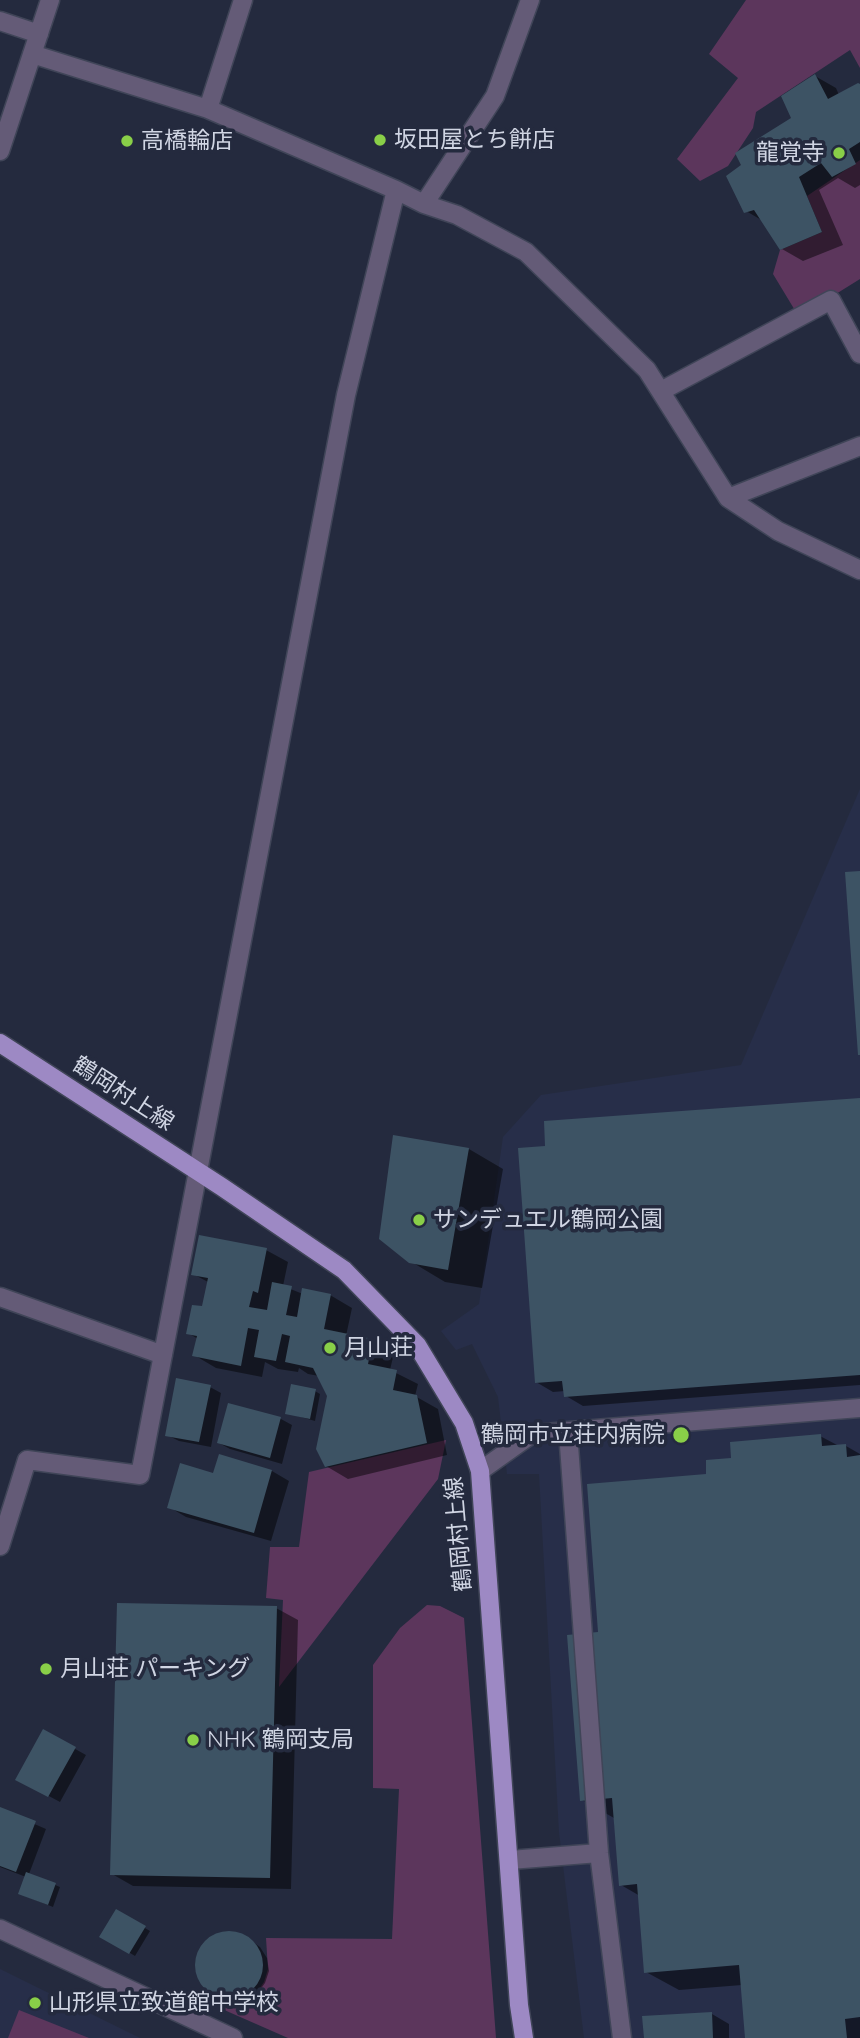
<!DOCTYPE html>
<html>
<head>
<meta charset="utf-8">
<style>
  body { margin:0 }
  canvas { display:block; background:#242a3e }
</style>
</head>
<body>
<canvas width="860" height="2038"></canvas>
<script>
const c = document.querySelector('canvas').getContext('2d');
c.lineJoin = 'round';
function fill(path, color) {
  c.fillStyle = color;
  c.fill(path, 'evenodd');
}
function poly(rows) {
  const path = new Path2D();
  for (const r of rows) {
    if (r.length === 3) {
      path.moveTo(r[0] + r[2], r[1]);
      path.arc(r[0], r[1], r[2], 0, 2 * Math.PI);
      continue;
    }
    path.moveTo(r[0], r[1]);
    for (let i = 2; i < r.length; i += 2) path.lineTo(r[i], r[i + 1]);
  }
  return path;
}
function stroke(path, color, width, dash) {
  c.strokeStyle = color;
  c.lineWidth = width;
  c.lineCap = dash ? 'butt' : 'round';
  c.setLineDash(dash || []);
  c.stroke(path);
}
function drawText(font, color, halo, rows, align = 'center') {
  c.font = font + ' Quicksand,"Noto Sans JP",sans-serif';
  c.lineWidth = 7;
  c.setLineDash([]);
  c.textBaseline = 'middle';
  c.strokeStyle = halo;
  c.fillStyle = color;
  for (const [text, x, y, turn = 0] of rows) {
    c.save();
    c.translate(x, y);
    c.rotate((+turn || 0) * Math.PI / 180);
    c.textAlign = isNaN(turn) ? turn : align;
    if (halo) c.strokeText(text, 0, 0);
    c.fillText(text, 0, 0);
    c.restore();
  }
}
const built = poly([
  [860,789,860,2038,584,2038,559,1832,539,1474,507,1474,498,1397,472,1344,456,1350,441,1331,479,1304,503,1137,541,1095,741,1065],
  [0,1969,140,2038,0,2038]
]);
const green = poly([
  [746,0,860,0,860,68,850,50,756,112,753,128,728,166,700,181,677,159,738,78,709,54],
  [860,160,860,279,799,317,773,274,780,250,822,232,807,196],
  [446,1440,438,1479,279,1687,283,1600,266,1598,270,1547,299,1547,309,1472],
  [427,1605,440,1606,464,1618,496,2038,288,2038,222,2009,255,1995,264,1982,268,1969,266,1938,392,1939,399,1789,373,1788,373,1665,400,1628],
  [19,2010,89,2038,8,2038]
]);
const shadow = poly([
  [815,76,836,88,839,95,860,86,860,185,855,188,838,178,819,190,843,245,803,261,782,249,763,221,746,211,743,166,793,119],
  [860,1100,860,1385,583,1406,566,1396,565,1391,553,1392,536,1382],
  [469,1149,503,1169,482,1288,445,1282,410,1261],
  [266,1250,288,1262,283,1286,303,1294,330,1295,352,1308,346,1336,372,1341,394,1353,390,1370,418,1384,415,1396,438,1409,447,1455,348,1479,326,1466,329,1396,319,1376,308,1374,299,1368,298,1372,278,1369,265,1362,262,1377,216,1368,194,1355,198,1339,188,1333,203,1308,208,1282,193,1274],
  [210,1387,221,1393,211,1447,179,1441,167,1435],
  [315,1391,320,1394,315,1421,287,1413],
  [229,1405,281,1419,292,1425,282,1464,230,1449,219,1443],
  [820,1436,839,1446,846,1446,860,1454,860,2038,747,2038,742,1985,679,1990,646,1972,640,1896,621,1885,614,1818,582,1800,600,1634,708,1476,733,1459],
  [220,1456,272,1471,289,1481,271,1541,186,1517,169,1507,214,1475],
  [276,1608,298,1620,291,1889,133,1886,112,1874],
  [43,1731,86,1755,60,1802,17,1779],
  [0,1809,46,1829,29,1874,60,1887,53,1907,25,1896,26,1877,0,1867],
  [116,1911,150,1931,135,1956,102,1936],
  [231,1932,244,1936,260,1947,267,1958,269,1971,265,1983,257,1994,246,2000,234,2002,221,1999,204,1987,198,1976,196,1963,200,1950,208,1940,219,1934],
  [712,2014,729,2024,729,2038,645,2038]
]);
const building = poly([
  [815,74,828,99,858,83,860,84,860,142,849,149,856,164,832,177,821,163,799,177,822,232,780,250,754,210,744,213,726,176,741,165,735,153,791,118,781,96],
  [860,871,860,1055,858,1055,845,872],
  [860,1098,860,1375,564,1397,562,1381,535,1383,518,1148,545,1146,544,1121],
  [393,1135,469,1148,448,1270,409,1263,379,1239],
  [199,1235,267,1248,258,1293,253,1291,249,1307,267,1310,272,1282,292,1286,286,1315,297,1317,302,1288,331,1294,324,1329,373,1339,368,1364,397,1370,393,1390,417,1395,427,1443,325,1467,316,1449,327,1396,313,1368,285,1362,290,1336,282,1334,276,1361,254,1357,259,1330,248,1328,241,1366,192,1356,197,1336,186,1334,192,1305,202,1306,208,1278,191,1275],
  [176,1378,211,1385,199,1442,165,1436],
  [291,1384,316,1389,310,1419,285,1414],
  [228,1403,281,1417,270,1458,217,1443],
  [821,1434,822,1446,846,1444,847,1457,860,1455,860,2017,845,2019,847,2038,745,2038,739,1965,644,1973,637,1884,619,1886,612,1798,580,1801,567,1635,598,1632,587,1484,706,1474,706,1460,731,1458,730,1442],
  [219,1454,272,1470,254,1533,167,1508,180,1463,213,1473],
  [117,1603,277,1606,270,1878,110,1875],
  [43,1729,76,1747,48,1797,15,1780],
  [0,1807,36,1821,16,1872,0,1866],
  [26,1872,56,1883,48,1905,18,1894],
  [116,1909,146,1926,129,1954,99,1937],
  [229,1965,34],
  [712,2012,713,2038,644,2038,642,2016]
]);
const minor = poly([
  [0,21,39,34],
  [32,54,208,109,396,190,424,204,457,215,526,252,647,370,728,498,778,531,860,570],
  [208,109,243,0],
  [0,151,50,0],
  [424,204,495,96,530,0],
  [661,391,831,300,860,354],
  [728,498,860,446],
  [0,1297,163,1355],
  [568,1432,599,1853,622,2038],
  [480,1471,532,1434,860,1408],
  [0,1546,27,1460,140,1475,346,395,396,190],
  [510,1860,599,1853],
  [0,1929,233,2038]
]);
const major = poly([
  [0,1043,222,1187,344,1270,417,1345,464,1423,480,1471,519,2005,524,2038]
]);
const markers = [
  [380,140,7,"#89cf48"],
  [127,141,7,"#89cf48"],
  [839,153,7,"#89cf48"],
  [419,1220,7,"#89cf48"],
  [330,1348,7,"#89cf48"],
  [681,1435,9,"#89cf48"],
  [46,1669,7,"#89cf48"],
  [193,1740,7,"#89cf48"],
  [35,2003,7,"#89cf48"]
];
const poiNames = [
  ["坂田屋とち餅店",394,140],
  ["高橋輪店",141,141],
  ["龍覚寺",825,153,"right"],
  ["サンデュエル鶴岡公園",433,1220],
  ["月山荘",344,1348],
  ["鶴岡市立荘内病院",665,1435,"right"],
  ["月山荘 パーキング",60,1669],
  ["NHK 鶴岡支局",207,1740],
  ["山形県立致道館中学校",49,2003]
];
const streetNames = [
  ["鶴岡村上線",123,1094,33],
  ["鶴岡村上線",459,1534,-95]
];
fill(built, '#272e49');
fill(green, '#5c365c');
fill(shadow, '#0007');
fill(building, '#3d5364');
stroke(minor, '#404558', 21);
stroke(major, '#404558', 21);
stroke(minor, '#645b77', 18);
stroke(major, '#9d89c4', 18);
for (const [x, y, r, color] of markers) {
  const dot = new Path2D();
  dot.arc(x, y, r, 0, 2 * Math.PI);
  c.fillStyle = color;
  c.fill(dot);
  stroke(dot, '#242a3e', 2.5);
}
drawText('23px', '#d0d5e3', '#242a3e', poiNames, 'left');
drawText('23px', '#d0d5e3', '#242a3e', streetNames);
</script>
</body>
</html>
